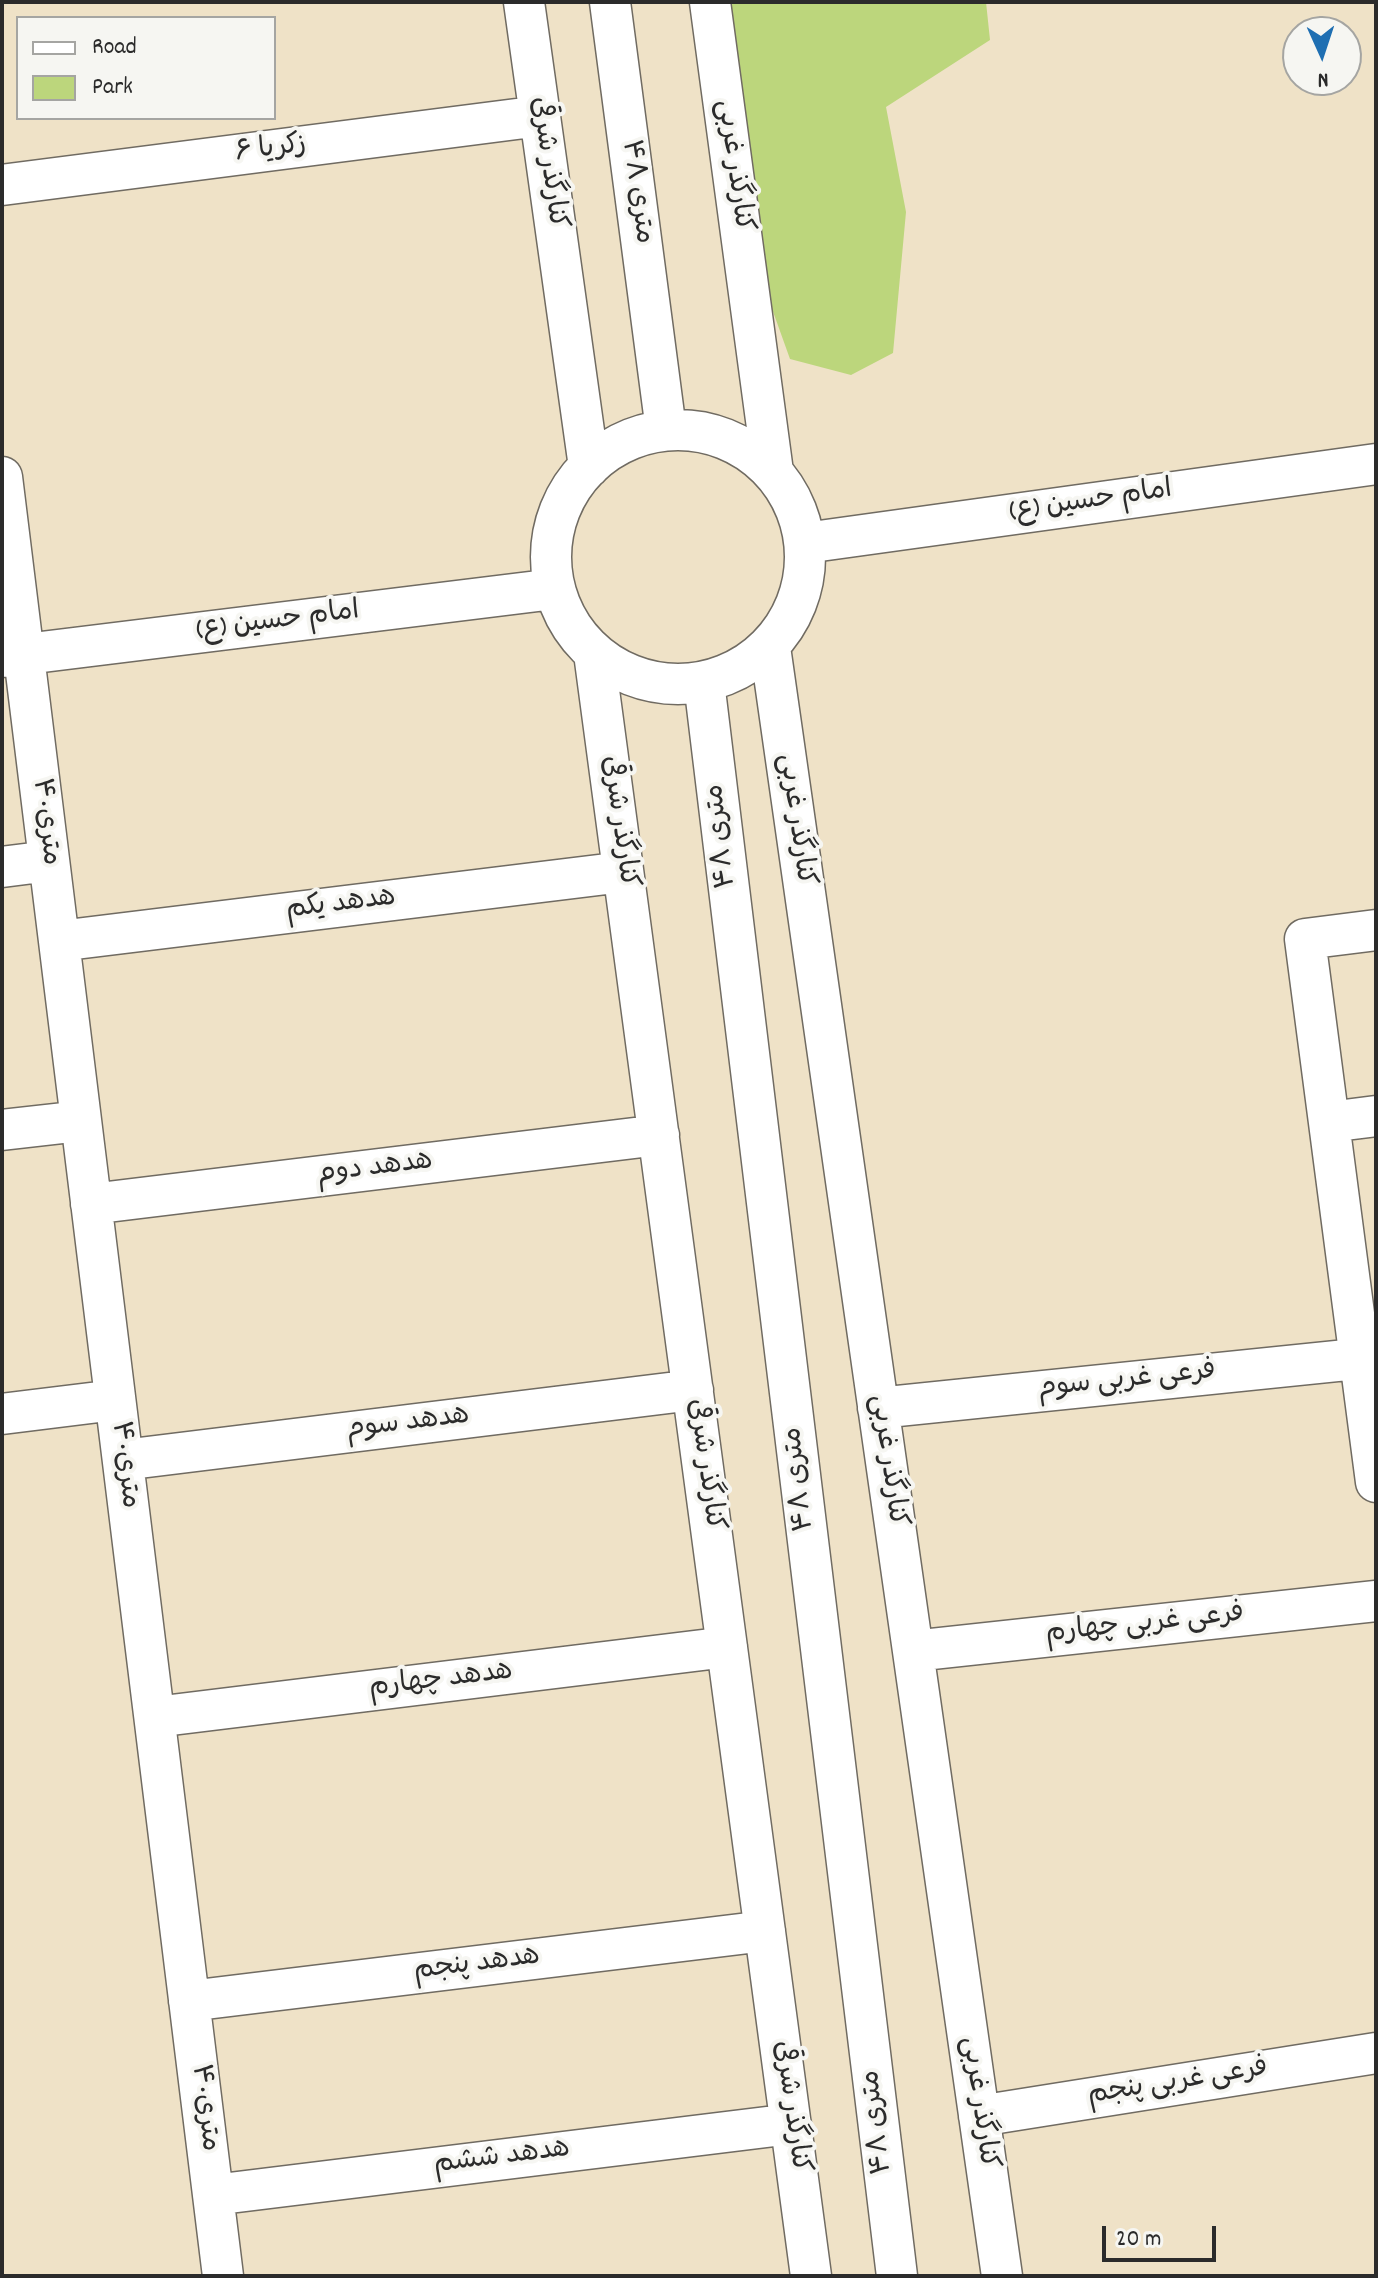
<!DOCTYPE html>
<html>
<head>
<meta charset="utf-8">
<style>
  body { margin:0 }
  #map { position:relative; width:1378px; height:2278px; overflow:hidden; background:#efe2c7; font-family:Dekko,sans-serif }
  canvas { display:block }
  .frame { position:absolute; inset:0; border:4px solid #2b2b2b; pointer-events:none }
  .legend { position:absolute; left:16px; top:16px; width:260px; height:104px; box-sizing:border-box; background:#f6f6f2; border:2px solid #a5a5a2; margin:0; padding:10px 14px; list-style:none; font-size:24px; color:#2b2b2b }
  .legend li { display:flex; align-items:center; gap:16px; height:40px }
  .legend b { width:40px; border:2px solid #a5a5a2 }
  .north { position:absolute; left:1282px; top:16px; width:80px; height:80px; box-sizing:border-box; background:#f6f6f2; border:2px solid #a5a5a2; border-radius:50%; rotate:177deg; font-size:22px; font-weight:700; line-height:32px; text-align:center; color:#2b2b2b }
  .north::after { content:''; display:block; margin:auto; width:28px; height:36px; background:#1f6fb2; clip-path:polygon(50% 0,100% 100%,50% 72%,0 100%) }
  .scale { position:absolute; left:1102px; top:2226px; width:114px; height:36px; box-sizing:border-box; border:4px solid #2b2b2b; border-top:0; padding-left:10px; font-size:24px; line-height:28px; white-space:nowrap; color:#2b2b2b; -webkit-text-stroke:6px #f6f6f2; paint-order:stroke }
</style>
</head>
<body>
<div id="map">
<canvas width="1378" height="2278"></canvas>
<div class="frame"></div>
<ul class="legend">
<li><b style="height:10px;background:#fff"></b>Road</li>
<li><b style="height:22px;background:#bcd67c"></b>Park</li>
</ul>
<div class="north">N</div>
<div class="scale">20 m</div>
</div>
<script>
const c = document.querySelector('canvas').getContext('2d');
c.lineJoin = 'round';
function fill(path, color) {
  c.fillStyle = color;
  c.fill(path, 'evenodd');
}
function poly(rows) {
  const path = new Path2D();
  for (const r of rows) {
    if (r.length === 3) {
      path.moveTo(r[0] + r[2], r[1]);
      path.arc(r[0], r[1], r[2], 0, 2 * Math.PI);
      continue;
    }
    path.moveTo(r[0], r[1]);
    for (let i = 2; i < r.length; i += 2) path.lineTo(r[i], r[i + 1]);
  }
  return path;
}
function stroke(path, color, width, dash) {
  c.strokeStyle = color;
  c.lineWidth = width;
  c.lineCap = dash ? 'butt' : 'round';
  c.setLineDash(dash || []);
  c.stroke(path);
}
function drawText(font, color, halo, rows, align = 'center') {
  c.font = font + ' Dekko,"Playpen Sans Arabic",sans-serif';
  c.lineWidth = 8;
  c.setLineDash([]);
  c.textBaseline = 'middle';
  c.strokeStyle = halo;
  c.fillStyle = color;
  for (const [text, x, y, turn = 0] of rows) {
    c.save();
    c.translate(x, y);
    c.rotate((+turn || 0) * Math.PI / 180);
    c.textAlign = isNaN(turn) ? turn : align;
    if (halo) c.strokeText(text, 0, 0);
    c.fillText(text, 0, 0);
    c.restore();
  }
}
const green = poly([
  [729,2,986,2,990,40,886,107,906,212,893,353,851,375,790,359,761,278]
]);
const minor = poly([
  [524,2,589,467],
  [610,2,666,430],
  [710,2,773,472],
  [2,185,540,116],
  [678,557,127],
  [2,477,223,2276],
  [805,543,1376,464],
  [770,647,1002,2276],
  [594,653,811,2276],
  [2,657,554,589],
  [704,682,897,2276],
  [2,867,49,861],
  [1376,930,1305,939,1376,1482],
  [59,941,623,872],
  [1329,1122,1376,1116],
  [2,1130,81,1121],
  [91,1204,659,1135],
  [878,1408,1376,1357],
  [2,1414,115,1400],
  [123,1460,693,1390],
  [913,1651,1376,1601],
  [155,1717,727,1647],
  [189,2001,765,1931],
  [979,2116,1376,2053],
  [213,2195,791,2124]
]);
const streetNames = [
  ["زکریا ۶",271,151,-7],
  ["کنارگذر شرقی",546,163,82],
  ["کنارگذر غربی",732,166,82],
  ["۴۸ متری",635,192,82],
  ["امام حسین (ع)",1091,503,-8],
  ["امام حسین (ع)",278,623,-7],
  ["کنارگذر غربی",794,820,82],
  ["۴۰متری",44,822,83],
  ["کنارگذر شرقی",617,822,82],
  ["۴۸ متری",723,836,-97],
  ["هدهد یکم",341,906,-7],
  ["هدهد دوم",375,1170,-7],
  ["فرعی غربی سوم",1127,1382,-6],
  ["هدهد سوم",408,1425,-7],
  ["کنارگذر غربی",886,1461,82],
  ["۴۰متری",123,1465,83],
  ["کنارگذر شرقی",703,1465,82],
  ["۴۸ متری",801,1479,-97],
  ["فرعی غربی چهارم",1145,1626,-6],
  ["هدهد چهارم",441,1682,-7],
  ["هدهد پنجم",477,1966,-7],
  ["فرعی غربی پنجم",1178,2084,-9],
  ["کنارگذر غربی",977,2103,82],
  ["کنارگذر شرقی",789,2107,82],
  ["۴۰متری",203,2108,83],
  ["۴۸ متری",879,2122,-97],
  ["هدهد ششم",502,2159,-7]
];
fill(green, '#bcd67c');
stroke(minor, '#706b62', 43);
stroke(minor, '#fff', 40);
drawText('28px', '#2b2b2b', '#f6f6f2', streetNames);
</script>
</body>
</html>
